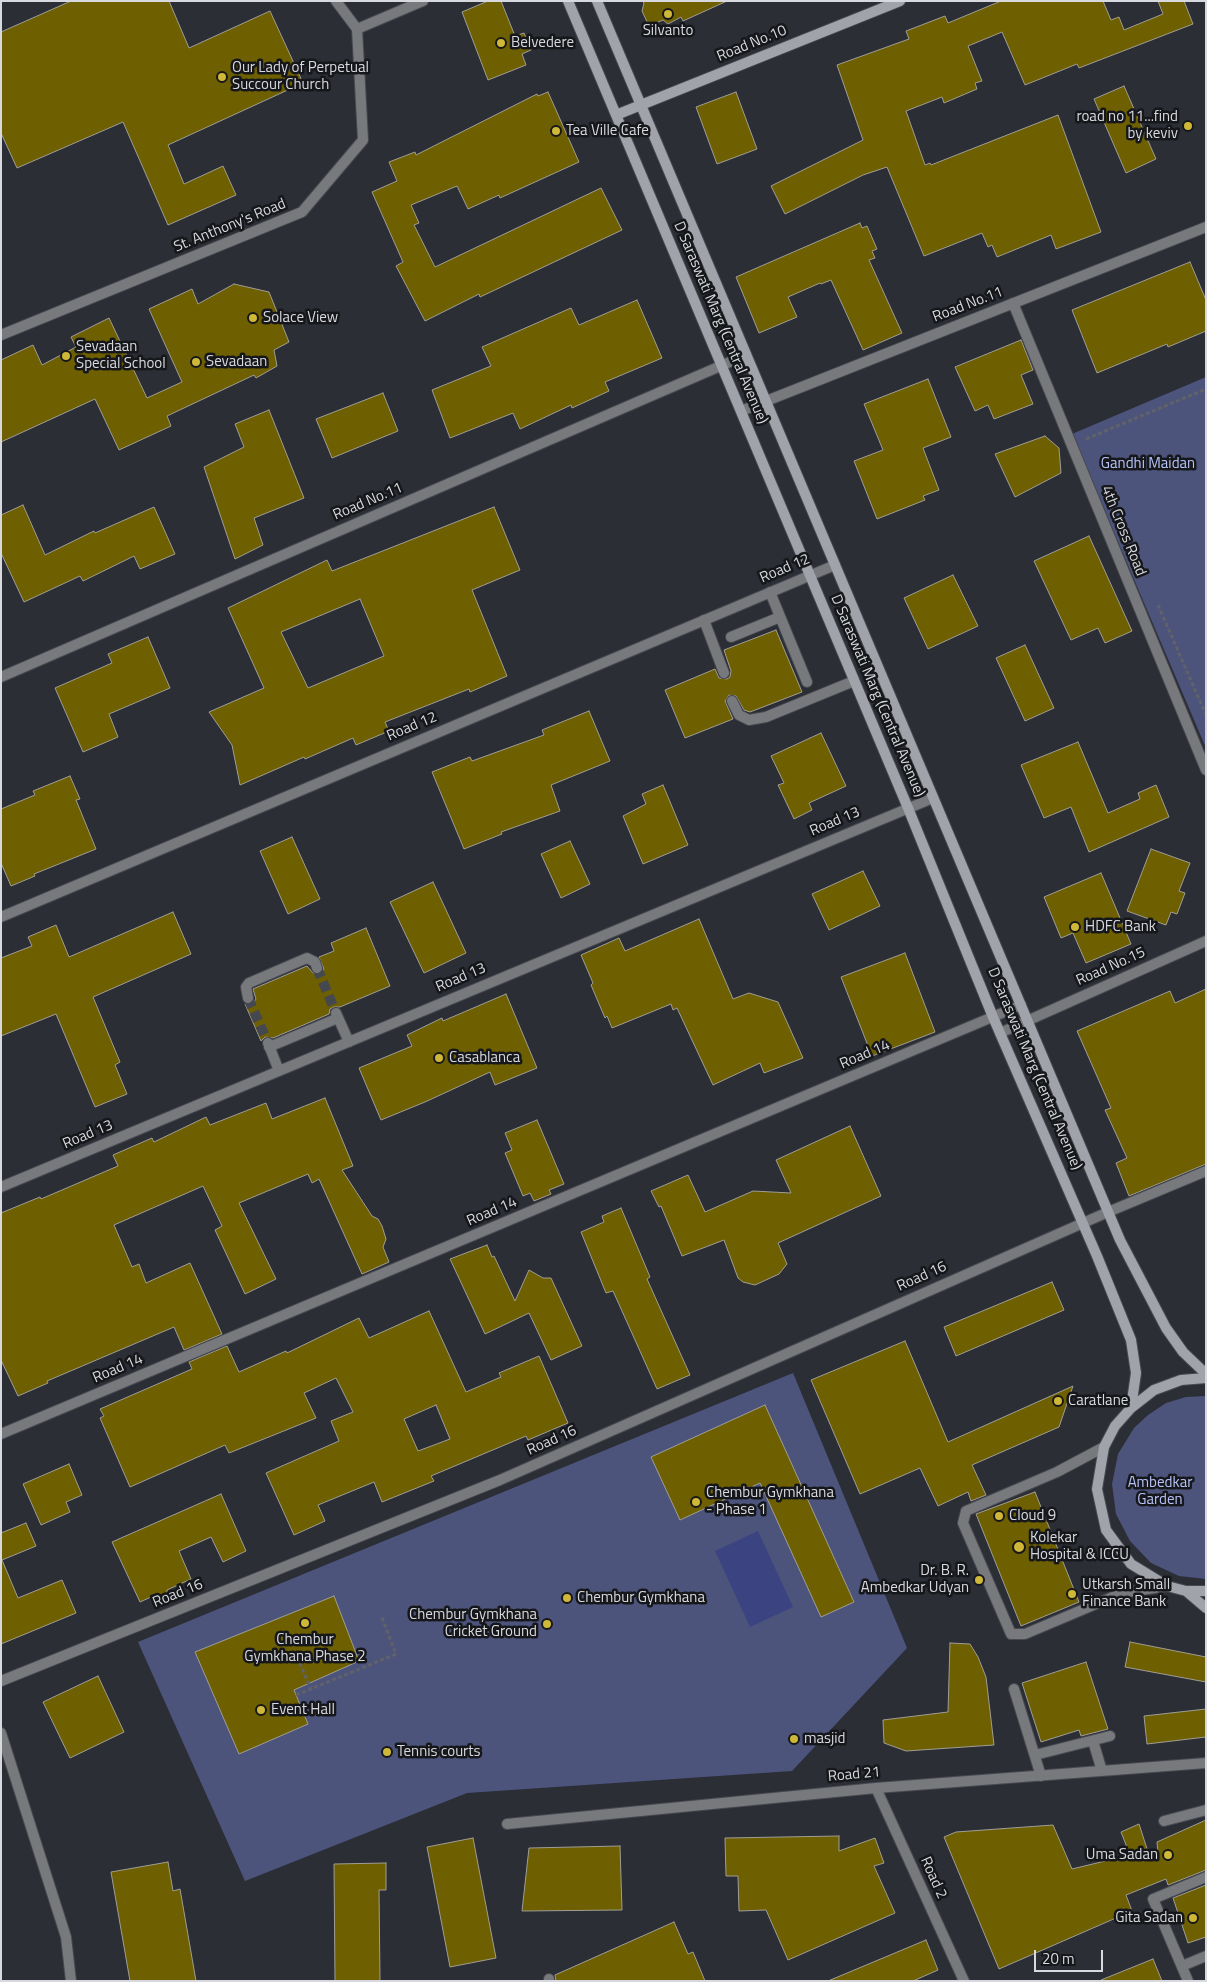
<!DOCTYPE html>
<html>
<head>
<meta charset="utf-8">
<style>
  body { margin:0 }
  #map { position:relative; width:1207px; height:1982px; overflow:hidden; background:#2c2e36; font-family:"Titillium Web",sans-serif }
  canvas { display:block }
  .frame { position:absolute; inset:0; border:2px solid #d7d9de; pointer-events:none }
  .scale { position:absolute; left:1034px; top:1950px; width:69px; height:22px; box-sizing:border-box; border:2px solid #d7d9de; border-top:0; padding-left:6px; font-size:15px; line-height:18px; white-space:nowrap; color:#d7d9de; -webkit-text-stroke:4px #16171a; paint-order:stroke }
</style>
</head>
<body>
<div id="map">
<canvas width="1207" height="1982"></canvas>
<div class="frame"></div>
<div class="scale">20 m</div>
</div>
<script>
const c = document.querySelector('canvas').getContext('2d');
c.lineJoin = 'round';
function fill(path, color) {
  c.fillStyle = color;
  c.fill(path, 'evenodd');
}
function poly(rows) {
  const path = new Path2D();
  for (const r of rows) {
    path.moveTo(r[0], r[1]);
    for (let i = 2; i < r.length; i += 2) path.lineTo(r[i], r[i + 1]);
  }
  return path;
}
function stroke(path, color, width, dash) {
  c.strokeStyle = color;
  c.lineWidth = width;
  c.lineCap = dash ? 'butt' : 'round';
  c.setLineDash(dash || []);
  c.stroke(path);
}
function drawText(font, color, halo, rows, align = 'center') {
  c.font = font + ' "Titillium Web",sans-serif';
  c.lineWidth = 5;
  c.setLineDash([]);
  c.textBaseline = 'middle';
  c.strokeStyle = halo;
  c.fillStyle = color;
  for (const [text, x, y, turn = 0] of rows) {
    c.save();
    c.translate(x, y);
    c.rotate((+turn || 0) * Math.PI / 180);
    c.textAlign = isNaN(turn) ? turn : align;
    if (halo) c.strokeText(text, 0, 0);
    c.fillText(text, 0, 0);
    c.restore();
  }
}
const green = poly([
  [1206,377,1206,748,1072,434],
  [793,1373,907,1648,792,1771,467,1793,245,1881,138,1642],
  [1206,1396,1206,1579,1179,1576,1151,1563,1130,1541,1116,1514,1112,1484,1118,1454,1134,1428,1148,1415,1166,1403,1186,1397]
]);
const water = poly([
  [758,1531,793,1607,750,1627,715,1551]
]);
const building = poly([
  [71,1,169,1,189,48,270,11,303,83,168,145,184,184,223,166,236,195,168,225,123,122,17,168,1,133,1,32,71,1],
  [488,1,501,1,515,36,524,33,531,50,522,54,526,65,488,80,462,12,488,1],
  [642,1,727,1,683,21,681,17,668,24,663,20,649,26,642,11,644,3,642,1],
  [1001,1,1103,1,1111,20,1119,17,1124,30,1163,14,1158,1,1184,1,1193,24,1079,68,1077,64,1025,85,1002,32,968,46,982,81,975,83,977,89,944,103,942,97,906,111,925,165,930,163,931,165,1058,115,1101,232,1056,249,1051,235,997,257,992,245,988,247,982,233,924,256,887,167,863,175,785,214,771,186,863,140,837,65,909,39,906,31,945,16,948,23,1001,1],
  [1124,86,1156,159,1126,173,1094,99,1124,86],
  [548,92,579,162,500,198,499,195,468,209,457,186,411,205,419,223,414,225,435,267,601,188,622,230,480,297,479,294,425,321,396,266,403,262,372,192,397,181,389,162,415,152,416,155,537,94,538,96,548,92],
  [736,92,757,149,717,164,696,107,736,92],
  [860,223,862,228,867,226,877,249,872,251,875,258,869,260,902,333,863,350,831,280,821,284,820,283,788,297,797,317,759,333,736,277,860,223],
  [1190,262,1206,300,1206,331,1168,347,1167,344,1097,373,1072,310,1190,262],
  [234,284,269,292,289,342,274,350,277,366,256,378,254,375,167,416,171,426,119,450,95,399,1,442,1,360,33,345,42,365,76,347,71,337,109,318,147,398,182,382,149,309,192,289,198,304,234,284],
  [637,300,662,358,605,382,609,391,572,408,571,405,520,429,513,413,450,438,432,390,491,366,482,347,571,308,579,325,637,300],
  [1021,340,1033,370,1021,375,1033,404,994,419,988,405,975,411,955,367,1021,340],
  [928,379,951,437,923,448,939,490,923,496,925,500,877,519,854,461,883,450,864,404,928,379],
  [383,393,398,431,332,458,316,419,383,393],
  [269,410,304,498,254,518,263,545,235,559,204,467,244,447,235,424,269,410],
  [1045,436,1059,448,1061,473,1015,497,995,454,1045,436],
  [23,505,45,555,94,531,95,533,154,507,175,554,140,569,134,556,83,581,80,576,24,602,1,553,1,515,23,505],
  [494,507,520,570,472,590,507,676,470,692,469,689,385,722,389,731,356,745,353,738,305,759,304,757,240,785,232,745,209,712,264,688,228,608,327,560,332,571,494,507],
  [360,599,384,656,308,688,281,632,360,599],
  [1089,536,1132,631,1105,643,1098,628,1071,640,1034,561,1089,536],
  [953,575,978,626,928,649,904,598,953,575],
  [776,630,802,692,750,712,744,710,736,696,729,695,725,701,733,719,685,738,665,690,715,669,719,678,727,679,730,677,731,671,724,650,776,630],
  [148,637,170,688,109,714,118,737,83,752,55,688,112,663,108,654,148,637],
  [1025,645,1054,708,1025,721,996,658,1025,645],
  [589,711,610,761,551,785,560,811,501,832,502,834,464,849,432,772,470,757,472,761,544,735,542,730,589,711],
  [821,733,846,786,809,803,812,810,794,819,778,785,784,783,771,756,821,733],
  [1078,742,1108,813,1140,799,1138,793,1156,785,1169,817,1089,852,1071,807,1044,818,1021,765,1078,742],
  [70,776,80,799,76,800,96,849,34,874,35,876,11,886,1,863,1,809,35,795,33,791,70,776],
  [663,785,688,845,643,864,623,816,646,804,642,794,663,785],
  [292,837,320,899,288,914,260,851,292,837],
  [570,841,590,884,561,898,541,854,570,841],
  [1151,849,1190,863,1179,891,1185,893,1177,914,1171,912,1166,925,1127,911,1151,849],
  [863,871,880,906,829,930,812,894,863,871],
  [1101,873,1131,944,1086,963,1073,933,1061,938,1044,897,1101,873],
  [433,882,466,953,424,973,390,902,433,882],
  [173,912,191,954,93,997,120,1062,115,1065,127,1094,95,1107,56,1014,1,1036,1,958,32,946,28,937,56,925,69,957,173,912],
  [699,919,733,999,749,993,778,1002,803,1058,764,1073,760,1063,713,1085,677,1008,673,1010,671,1004,612,1028,607,1016,605,1018,591,985,593,983,581,955,619,938,625,951,699,919],
  [366,928,390,986,340,1007,334,1007,330,1009,329,1014,273,1038,265,1037,261,1041,245,1004,252,1004,256,999,253,989,307,966,313,973,320,974,324,969,319,957,334,951,331,943,366,928],
  [905,953,935,1032,872,1056,841,977,905,953],
  [1206,989,1206,1164,1129,1196,1116,1163,1127,1158,1105,1110,1111,1108,1077,1031,1170,991,1175,1003,1206,989],
  [506,994,537,1068,495,1085,490,1072,425,1102,381,1120,359,1068,412,1046,407,1035,442,1018,443,1021,506,994],
  [325,1098,353,1166,342,1170,372,1216,378,1219,382,1226,386,1239,383,1247,389,1262,362,1274,319,1179,312,1183,308,1174,239,1203,276,1279,245,1294,215,1230,222,1226,203,1186,114,1225,132,1267,139,1264,146,1283,190,1263,222,1334,184,1350,174,1327,47,1381,48,1383,18,1396,1,1360,1,1213,40,1197,41,1199,118,1166,113,1155,152,1138,154,1142,206,1117,210,1125,266,1103,272,1119,325,1098],
  [537,1120,564,1184,549,1190,551,1194,534,1201,530,1193,523,1196,505,1153,512,1150,505,1133,537,1120],
  [850,1126,881,1196,778,1243,787,1264,779,1274,755,1285,743,1282,738,1278,724,1240,682,1256,661,1206,659,1207,651,1191,688,1175,705,1212,753,1191,791,1193,776,1160,850,1126],
  [621,1208,650,1277,647,1279,690,1375,657,1389,613,1291,606,1293,581,1232,604,1222,602,1216,621,1208],
  [487,1245,492,1257,494,1256,515,1301,529,1270,543,1278,551,1278,582,1346,551,1360,529,1313,485,1334,450,1259,487,1245],
  [1052,1282,1064,1310,956,1356,944,1327,1052,1282],
  [429,1311,466,1392,501,1377,499,1373,539,1356,568,1423,528,1440,526,1436,431,1476,434,1481,382,1502,374,1482,318,1505,325,1521,294,1535,266,1473,339,1441,331,1421,353,1412,336,1378,304,1393,316,1418,229,1453,225,1445,130,1487,100,1418,104,1416,100,1409,192,1369,189,1362,227,1346,239,1372,286,1351,287,1353,359,1318,369,1338,429,1311],
  [436,1405,450,1439,418,1451,404,1419,436,1405],
  [905,1341,948,1442,1073,1386,1059,1427,972,1465,986,1495,971,1501,968,1492,938,1506,920,1468,860,1494,811,1380,905,1341],
  [765,1405,854,1602,821,1617,760,1483,680,1520,651,1457,765,1405],
  [69,1464,82,1495,66,1502,70,1512,41,1525,23,1484,69,1464],
  [1035,1492,1079,1602,1021,1626,976,1514,1035,1492],
  [221,1494,246,1551,223,1562,211,1537,179,1551,191,1579,167,1590,167,1596,153,1603,151,1597,140,1602,112,1542,221,1494],
  [26,1523,36,1546,2,1560,18,1598,62,1580,76,1613,1,1644,1,1533,26,1523],
  [334,1596,359,1661,294,1690,308,1724,239,1754,195,1652,334,1596],
  [1130,1642,1206,1657,1206,1682,1125,1667,1130,1642],
  [950,1643,970,1644,978,1657,986,1677,994,1745,906,1751,884,1743,883,1720,948,1712,950,1643],
  [1086,1662,1108,1729,1081,1736,1079,1730,1041,1742,1022,1683,1086,1662],
  [98,1676,124,1732,70,1758,43,1702,98,1676],
  [1206,1709,1206,1737,1147,1744,1144,1716,1206,1709],
  [1206,1820,1206,1870,1168,1885,1166,1879,1126,1895,1132,1911,999,1969,944,1837,956,1832,1053,1825,1072,1869,1130,1855,1121,1832,1139,1824,1149,1855,1158,1854,1157,1842,1206,1820],
  [839,1836,839,1851,875,1838,884,1863,874,1866,895,1913,788,1960,766,1910,739,1911,738,1876,726,1876,725,1838,839,1836],
  [473,1838,496,1958,450,1967,427,1847,473,1838],
  [620,1846,622,1910,522,1911,529,1848,620,1846],
  [168,1862,173,1891,180,1889,196,1981,130,1981,111,1872,168,1862],
  [386,1863,386,1890,379,1890,380,1981,335,1981,334,1864,386,1863],
  [1206,1885,1206,1937,1188,1943,1173,1898,1206,1885],
  [674,1922,688,1954,693,1952,705,1981,556,1981,555,1975,674,1922],
  [926,1940,938,1970,913,1981,828,1981,926,1940],
  [1153,1959,1162,1981,1101,1981,1101,1980,1153,1959]
]);
const streetTunnel = poly([
  [317,968,336,1013],
  [248,998,268,1043]
]);
const path = poly([
  [1086,439,1206,389],
  [1158,605,1206,715],
  [297,1657,311,1689],
  [296,1695,396,1654,381,1615]
]);
const lane = poly([
  [770,592,807,682],
  [704,620,724,673],
  [731,637,780,617],
  [732,701,739,715,749,720,766,717,854,681],
  [1108,1212,1206,1171],
  [1104,1447,1057,1472,966,1511,963,1523,1011,1634,1025,1634,1122,1593,1167,1586]
]);
const street = poly([
  [357,29,423,1],
  [1013,303,1206,770],
  [1,335,302,212,363,140,357,29,336,1],
  [741,411,1206,227],
  [1,677,746,355],
  [1,917,835,565],
  [248,998,246,987,249,983,307,958,315,962,317,968],
  [336,1013,349,1042],
  [1000,1033,1206,941],
  [268,1043,279,1071],
  [269,1047,338,1018],
  [1,1187,933,798],
  [1,1434,1021,1005],
  [1,1681,500,1480,1108,1212],
  [1014,1689,1041,1776],
  [1,1733,66,1937,71,1981],
  [1093,1741,1102,1771],
  [1035,1755,1110,1736],
  [876,1788,964,1981],
  [1164,1821,1206,1810],
  [507,1824,876,1788,1206,1763],
  [1182,1966,1206,1956],
  [549,1979,549,1981],
  [1188,1981,1153,1899,1206,1877]
]);
const secondary = poly([
  [568,1,908,808,993,1017,1097,1256,1131,1340,1136,1373,1131,1408],
  [597,1,1120,1240,1166,1328,1183,1352,1206,1374],
  [616,115,900,1],
  [1206,1378,1181,1380,1154,1390,1131,1408,1115,1426,1104,1447,1097,1489,1106,1530,1131,1564,1167,1586,1186,1591,1206,1591],
  [1186,1591,1206,1608]
]);
const markers = [
  [668,14,5,"#cfb837"],
  [501,43,5,"#cfb837"],
  [222,77,5,"#cfb837"],
  [1188,126,5,"#cfb837"],
  [556,131,5,"#cfb837"],
  [253,318,5,"#cfb837"],
  [66,356,5,"#cfb837"],
  [196,362,5,"#cfb837"],
  [1075,927,5,"#cfb837"],
  [439,1058,5,"#cfb837"],
  [1058,1401,5,"#cfb837"],
  [696,1502,5,"#cfb837"],
  [999,1516,5,"#cfb837"],
  [1019,1547,6,"#cfb837"],
  [979,1580,5,"#cfb837"],
  [1072,1594,5,"#cfb837"],
  [567,1598,5,"#cfb837"],
  [305,1623,5,"#cfb837"],
  [547,1624,5,"#cfb837"],
  [261,1710,5,"#cfb837"],
  [794,1739,5,"#cfb837"],
  [387,1752,5,"#cfb837"],
  [1168,1855,5,"#cfb837"],
  [1193,1918,5,"#cfb837"]
];
const poiNames = [
  ["Silvanto",668,31,"center"],
  ["Belvedere",511,43],
  ["Our Lady of Perpetual",232,68],
  ["Succour Church",232,85],
  ["road no 11...find",1178,117,"right"],
  ["by keviv",1178,134,"right"],
  ["Tea Ville Cafe",566,131],
  ["Solace View",263,318],
  ["Sevadaan",76,347],
  ["Special School",76,364],
  ["Sevadaan",206,362],
  ["HDFC Bank",1085,927],
  ["Casablanca",449,1058],
  ["Caratlane",1068,1401],
  ["Chembur Gymkhana",706,1493],
  ["- Phase 1",706,1510],
  ["Cloud 9",1009,1516],
  ["Kolekar",1030,1538],
  ["Hospital & ICCU",1030,1555],
  ["Dr. B. R.",969,1571,"right"],
  ["Ambedkar Udyan",969,1588,"right"],
  ["Utkarsh Small",1082,1585],
  ["Finance Bank",1082,1602],
  ["Chembur Gymkhana",577,1598],
  ["Chembur Gymkhana",537,1615,"right"],
  ["Cricket Ground",537,1632,"right"],
  ["Chembur",305,1640,"center"],
  ["Gymkhana Phase 2",305,1657,"center"],
  ["Event Hall",271,1710],
  ["masjid",804,1739],
  ["Tennis courts",397,1752],
  ["Uma Sadan",1158,1855,"right"],
  ["Gita Sadan",1183,1918,"right"]
];
const streetNames = [
  ["Road No.10",752,44,-22],
  ["St. Anthony's Road",230,226,-22],
  ["Road No.11",968,305,-21],
  ["D Saraswati Marg (Central Avenue)",720,323,67],
  ["Road No.11",368,502,-23],
  ["4th Cross Road",1123,531,68],
  ["Road 12",785,569,-23],
  ["D Saraswati Marg (Central Avenue)",877,696,67],
  ["Road 12",412,727,-23],
  ["Road 13",835,822,-23],
  ["Road No.15",1111,967,-24],
  ["Road 13",461,978,-23],
  ["Road 14",865,1055,-23],
  ["D Saraswati Marg (Central Avenue)",1034,1069,67],
  ["Road 13",88,1135,-23],
  ["Road 14",492,1212,-23],
  ["Road 16",922,1277,-24],
  ["Road 14",118,1369,-23],
  ["Road 16",552,1441,-24],
  ["Road 16",178,1594,-22],
  ["Road 21",854,1775,-5],
  ["Road 2",933,1878,66]
];
const parkNames = [
  ["Gandhi Maidan",1148,464],
  ["Ambedkar",1160,1483],
  ["Garden",1160,1500]
];
fill(green, '#4c547c');
fill(water, '#3b4481');
fill(building, '#6e6000');
stroke(building, '#a09e94', 1);
stroke(streetTunnel, '#46484f', 10, [10, 5]);
stroke(lane, '#474951', 12);
stroke(street, '#474951', 12);
stroke(secondary, '#474951', 12);
stroke(path, '#606269', 3, [4, 2.5]);
stroke(lane, '#78797d', 10);
stroke(street, '#78797d', 10);
stroke(secondary, '#a1a3aa', 10);
for (const [x, y, r, color] of markers) {
  const dot = new Path2D();
  dot.arc(x, y, r, 0, 2 * Math.PI);
  c.fillStyle = color;
  c.fill(dot);
  stroke(dot, '#16171a', 2);
}
drawText('15px', '#d7d9de', '#16171a', poiNames, 'left');
drawText('15px', '#d7d9de', '#16171a', streetNames);
drawText('15px', '#b6c2f9', '#16171a', parkNames);
</script>
</body>
</html>
